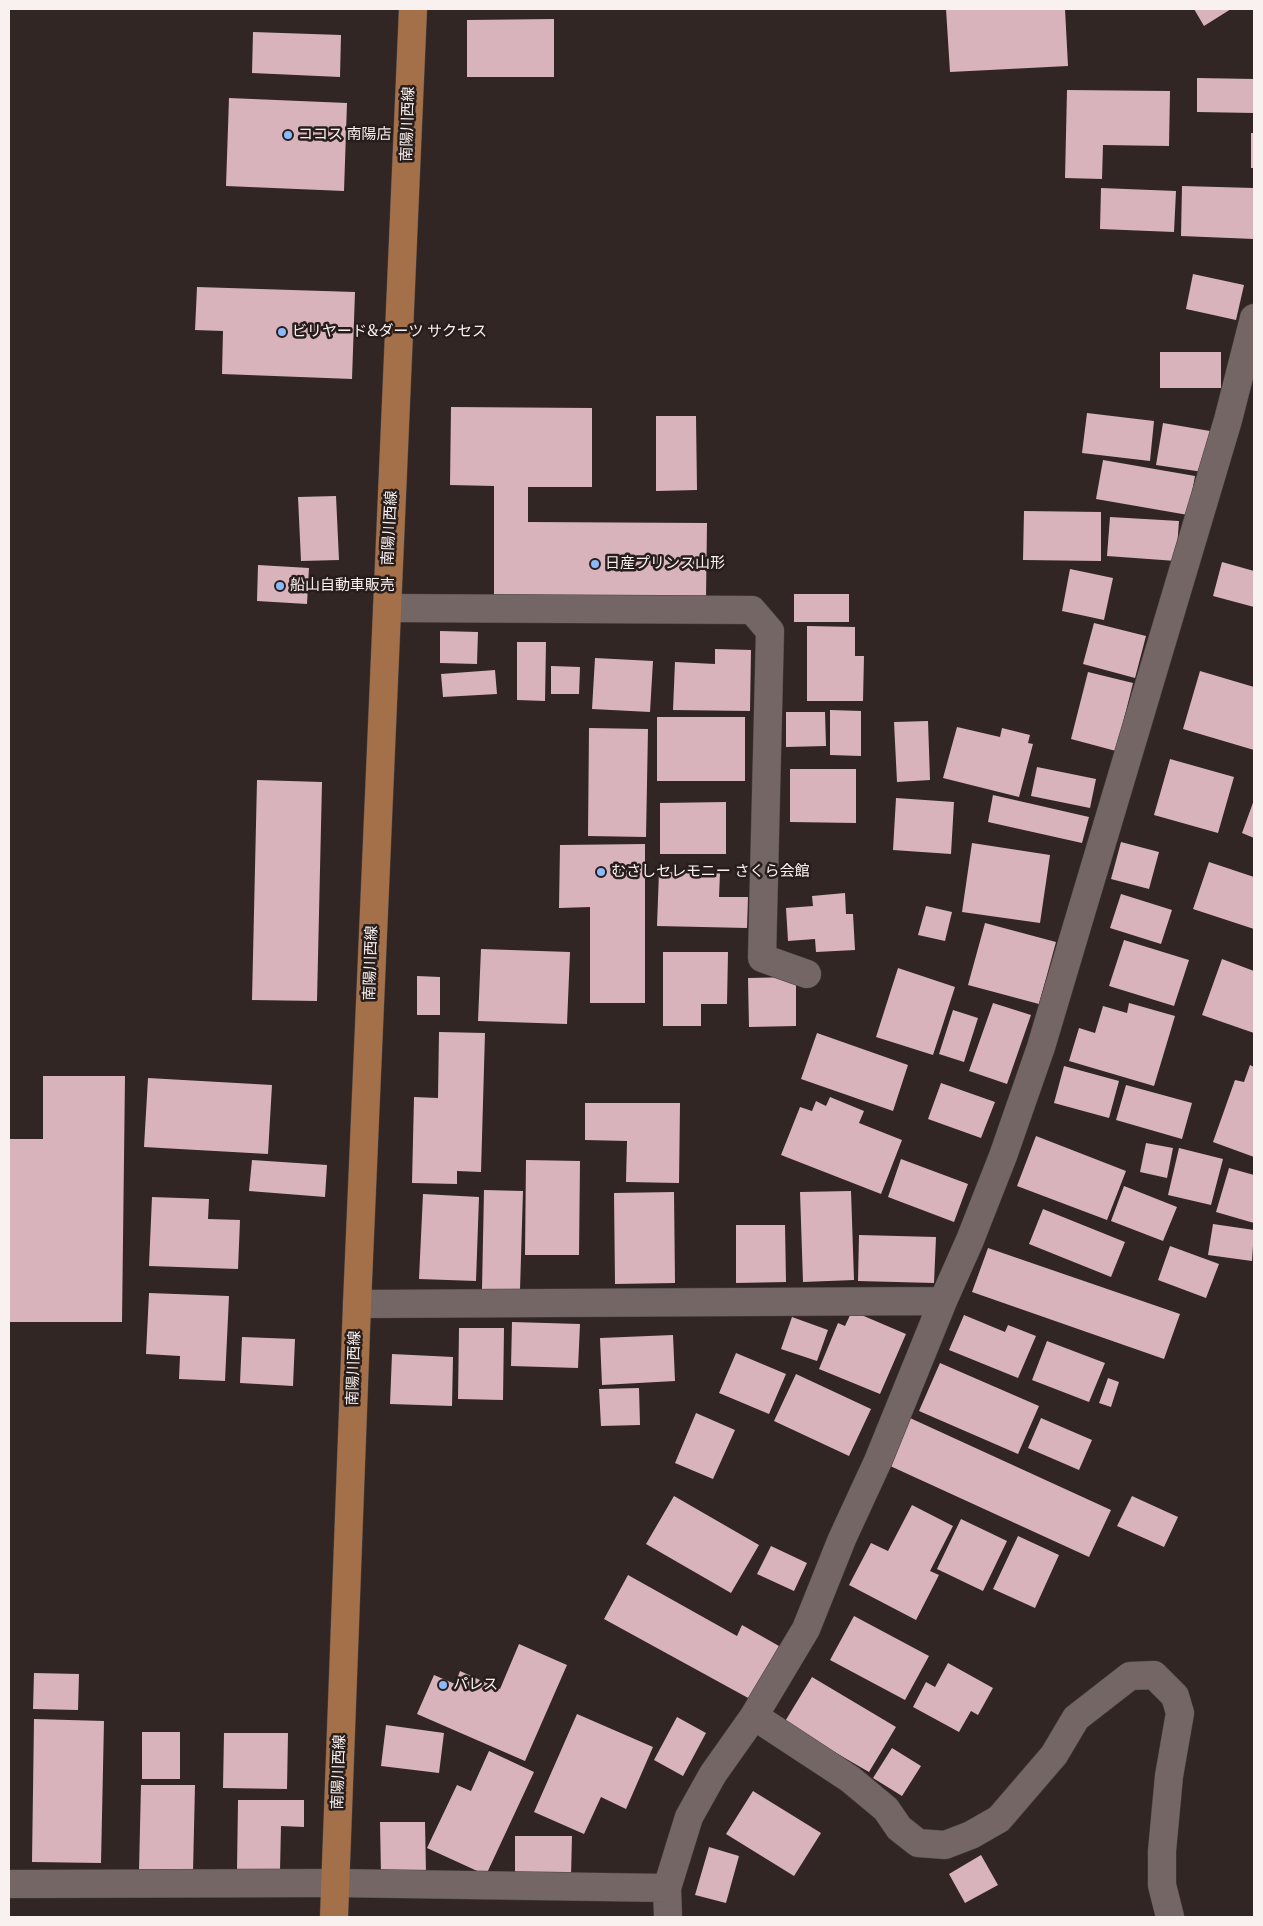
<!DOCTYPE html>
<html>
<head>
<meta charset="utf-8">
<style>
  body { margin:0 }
  #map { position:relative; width:1263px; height:1926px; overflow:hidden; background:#312624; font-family:Merriweather,serif }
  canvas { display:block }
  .frame { position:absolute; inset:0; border:10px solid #f9f1f0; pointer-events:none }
</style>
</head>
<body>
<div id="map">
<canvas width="1263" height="1926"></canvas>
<div class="frame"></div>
</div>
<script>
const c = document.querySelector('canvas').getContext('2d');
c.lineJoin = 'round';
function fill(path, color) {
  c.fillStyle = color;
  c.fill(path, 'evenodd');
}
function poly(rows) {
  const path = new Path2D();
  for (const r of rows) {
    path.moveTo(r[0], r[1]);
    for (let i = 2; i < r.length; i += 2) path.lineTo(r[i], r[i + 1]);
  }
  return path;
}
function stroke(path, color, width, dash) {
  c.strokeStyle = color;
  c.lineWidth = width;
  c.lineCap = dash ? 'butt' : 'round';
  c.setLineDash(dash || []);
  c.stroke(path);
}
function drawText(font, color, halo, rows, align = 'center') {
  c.font = font + ' Merriweather,"Noto Sans JP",serif';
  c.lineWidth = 5;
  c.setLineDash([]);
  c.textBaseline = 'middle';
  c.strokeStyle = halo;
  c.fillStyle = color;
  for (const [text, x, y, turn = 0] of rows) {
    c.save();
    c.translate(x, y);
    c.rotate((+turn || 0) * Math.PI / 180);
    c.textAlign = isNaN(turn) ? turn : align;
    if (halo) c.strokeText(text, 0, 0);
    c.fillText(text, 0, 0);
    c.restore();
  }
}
const building = poly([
  [946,9,1065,9,1068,66,950,72],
  [1194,9,1231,9,1204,26],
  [554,19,554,77,467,77,467,20],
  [253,32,341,35,340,77,252,73],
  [1197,78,1254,79,1254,113,1197,112],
  [1067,90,1170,91,1169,146,1103,145,1102,179,1065,178],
  [229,98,347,103,344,191,226,186],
  [1251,133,1254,133,1254,168,1251,168],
  [1182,186,1254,188,1254,239,1181,236],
  [1101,188,1176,191,1174,232,1100,229],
  [1193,274,1244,285,1236,320,1186,309],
  [197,287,355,292,352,379,222,374,223,331,195,330],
  [1160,352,1221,352,1221,388,1160,388],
  [451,407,592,408,592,487,528,487,528,522,707,523,706,599,494,598,494,486,450,485],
  [1087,413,1154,421,1150,461,1082,453],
  [656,416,696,416,697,490,656,491],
  [1163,423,1210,431,1203,472,1156,465],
  [1103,460,1195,476,1188,515,1096,499],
  [336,496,339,560,301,561,298,497],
  [1024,511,1101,512,1101,561,1023,560],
  [1110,517,1179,521,1176,561,1107,556],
  [1222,562,1254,571,1254,607,1213,596],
  [258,565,309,568,307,604,257,601],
  [1070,569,1113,578,1104,620,1062,611],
  [794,594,849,594,849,622,794,622],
  [1094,623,1146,636,1135,678,1083,664],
  [807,626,855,627,855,656,864,656,863,701,807,701],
  [440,631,478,632,477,664,440,663],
  [517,642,546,642,545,701,517,700],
  [715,649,751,650,750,711,673,710,675,662,715,664],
  [595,658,653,661,650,712,592,709],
  [551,666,580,667,579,694,551,694],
  [495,670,497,694,443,697,441,674],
  [1200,671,1254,687,1254,750,1183,729],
  [1088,672,1133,683,1116,751,1071,739],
  [830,710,861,711,861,756,830,755],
  [786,712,825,712,826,746,786,747],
  [657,717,745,717,745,781,657,781],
  [928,721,930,780,897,782,894,722],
  [957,727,1000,737,1002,728,1030,735,1028,743,1033,744,1019,797,943,778],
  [589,728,648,729,646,837,588,836],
  [1170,759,1234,777,1218,833,1154,815],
  [1037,767,1096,779,1090,808,1031,796],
  [790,769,856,769,856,823,790,822],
  [257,780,322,782,317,1001,252,1000],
  [993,795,1089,817,1082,843,988,822],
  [896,798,954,802,951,854,893,850],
  [1254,800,1254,838,1242,833],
  [726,802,726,854,660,854,660,803],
  [1121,842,1159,852,1149,889,1111,879],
  [972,843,1050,855,1040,923,962,912],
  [645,844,645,1003,590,1003,590,907,559,908,560,845],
  [1209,862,1254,877,1254,929,1193,909],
  [659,872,720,873,719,897,748,897,747,928,657,926],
  [845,893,846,914,853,914,855,950,816,952,815,939,788,941,786,908,813,906,812,896],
  [1121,894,1172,910,1161,944,1110,928],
  [926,906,952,912,945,941,918,935],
  [985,923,1056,942,1039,1004,968,985],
  [1124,940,1189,960,1174,1006,1109,986],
  [481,949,570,952,567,1024,478,1021],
  [663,952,728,952,727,1004,701,1004,701,1026,663,1026],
  [1222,959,1254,971,1254,1033,1202,1015],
  [898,968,955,987,933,1055,876,1037],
  [417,976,440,977,440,1015,417,1015],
  [796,977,796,1026,749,1027,748,978],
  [993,1003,1031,1015,1007,1084,969,1071],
  [1129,1003,1175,1016,1154,1086,1069,1061,1079,1028,1095,1033,1103,1006,1127,1013],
  [953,1010,978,1018,964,1062,939,1054],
  [439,1032,485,1033,481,1172,457,1171,457,1184,412,1183,414,1097,438,1098],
  [817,1033,908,1065,893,1111,801,1079],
  [1250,1065,1254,1067,1254,1157,1213,1142,1235,1080,1244,1082],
  [1064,1066,1119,1081,1109,1118,1054,1103],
  [43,1076,125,1076,122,1322,9,1322,9,1139,43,1139],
  [148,1078,272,1085,268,1154,144,1147],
  [941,1083,995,1102,981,1138,928,1119],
  [1126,1085,1192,1103,1182,1139,1116,1120],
  [830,1097,864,1111,859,1123,902,1140,881,1194,781,1155,800,1107,812,1111,816,1101,826,1106],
  [585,1103,680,1103,679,1183,626,1182,627,1141,585,1140],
  [1036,1136,1126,1171,1107,1220,1017,1186],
  [1146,1143,1173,1148,1167,1178,1140,1172],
  [1179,1148,1223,1159,1211,1205,1168,1195],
  [901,1159,968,1184,954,1222,888,1197],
  [252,1160,327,1165,325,1197,249,1191],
  [526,1160,580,1161,579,1255,525,1255],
  [1229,1168,1254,1175,1254,1223,1216,1212],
  [1124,1186,1177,1207,1163,1241,1111,1221],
  [484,1190,523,1191,520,1290,482,1289],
  [851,1191,854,1280,803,1282,800,1192],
  [674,1192,675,1283,615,1284,614,1193],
  [423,1194,479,1197,476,1281,419,1279],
  [152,1197,209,1199,208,1219,240,1220,238,1269,149,1266],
  [1043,1209,1125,1242,1111,1277,1029,1244],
  [1213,1224,1254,1230,1252,1261,1208,1255],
  [736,1225,785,1225,786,1282,736,1283],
  [859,1235,936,1237,934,1283,858,1281],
  [1170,1246,1219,1264,1206,1298,1158,1280],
  [988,1248,1180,1314,1164,1359,972,1292],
  [149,1293,229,1296,225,1381,179,1379,180,1356,146,1354],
  [852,1311,906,1334,880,1394,819,1369,838,1323,845,1326],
  [964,1315,1005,1332,1008,1325,1036,1336,1018,1378,949,1350],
  [792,1317,828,1330,817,1361,781,1349],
  [512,1322,580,1324,578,1368,511,1366],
  [459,1328,504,1328,503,1400,458,1399],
  [673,1335,675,1381,602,1385,600,1338],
  [242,1337,295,1339,293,1386,240,1383],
  [1047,1341,1105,1363,1089,1402,1032,1380],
  [736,1353,786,1374,769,1414,719,1393],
  [392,1354,453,1357,452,1406,390,1404],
  [940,1363,1039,1406,1018,1454,919,1411],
  [796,1374,871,1409,849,1456,774,1421],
  [1108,1378,1119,1382,1111,1407,1099,1403],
  [639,1388,640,1425,601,1426,599,1389],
  [696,1413,735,1430,713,1479,675,1463],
  [910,1418,1111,1510,1089,1557,888,1465],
  [1041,1418,1092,1440,1079,1470,1028,1448],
  [674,1496,759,1545,731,1593,646,1544],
  [1132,1496,1178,1517,1164,1547,1117,1526],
  [912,1505,953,1526,930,1571,939,1575,916,1620,849,1585,871,1543,888,1551],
  [961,1519,1007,1541,983,1591,937,1569],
  [1018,1536,1059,1555,1035,1608,993,1589],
  [771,1546,807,1563,794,1591,757,1574],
  [628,1575,737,1636,742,1625,779,1646,750,1699,604,1619],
  [854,1616,929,1656,905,1700,830,1660],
  [519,1644,567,1665,525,1761,417,1714,434,1675,455,1684,460,1671,500,1689],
  [948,1663,993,1688,978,1715,971,1711,959,1732,913,1707,926,1682,935,1687],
  [34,1673,79,1674,78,1710,33,1709],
  [812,1677,896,1727,869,1772,784,1723],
  [577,1714,653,1747,626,1809,601,1797,584,1834,534,1812],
  [677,1717,706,1733,683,1776,654,1760],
  [34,1719,104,1721,101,1863,32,1862],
  [386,1725,444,1733,439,1773,381,1766],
  [142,1732,180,1732,180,1779,142,1779],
  [224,1733,288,1733,287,1789,223,1788],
  [892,1748,921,1766,902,1796,873,1778],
  [489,1751,534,1772,486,1875,427,1848,457,1785,471,1791],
  [141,1785,195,1785,193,1872,139,1871],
  [753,1791,821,1833,794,1876,726,1834],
  [238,1800,304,1800,304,1827,281,1826,280,1871,237,1870],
  [380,1822,425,1822,426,1873,381,1874],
  [515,1836,572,1836,571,1876,515,1875],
  [709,1847,739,1856,726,1903,695,1895],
  [981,1855,998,1885,965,1903,949,1874]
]);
const minor = poly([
  [387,608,752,610,770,631,762,958,807,974],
  [357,1304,943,1301],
  [754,1716,850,1779,886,1809,899,1828,918,1843,945,1845,971,1835,999,1819,1054,1755,1076,1718,1130,1676,1154,1675,1175,1696,1180,1713,1169,1776,1162,1851,1162,1885,1170,1917],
  [9,1884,335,1883,667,1888],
  [668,1917,667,1888,689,1817,713,1774,754,1716,806,1629,842,1539,878,1461,943,1301,970,1240,1003,1156,1041,1047,1228,420,1254,318]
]);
const major = poly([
  [334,1917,357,1304,413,9]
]);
const markers = [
  [288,135,5,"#8abafc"],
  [282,332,5,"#8abafc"],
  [595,564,5,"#8abafc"],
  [280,586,5,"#8abafc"],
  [601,872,5,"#8abafc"],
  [443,1685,5,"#8abafc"]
];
const streetNames = [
  ["南陽川西線",408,124,-88],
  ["南陽川西線",390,528,-87],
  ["南陽川西線",371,963,-88],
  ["南陽川西線",354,1368,-88],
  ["南陽川西線",339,1772,-88]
];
const poiNames = [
  ["ココス 南陽店",298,135],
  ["ビリヤード&ダーツ サクセス",292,332],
  ["日産プリンス山形",605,564],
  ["船山自動車販売",290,586],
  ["むさしセレモニー さくら会館",611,872],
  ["パレス",453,1685]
];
fill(building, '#d8b3bc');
stroke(minor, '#4a4140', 29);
stroke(major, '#4a4140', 29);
stroke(minor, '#736664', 28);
stroke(major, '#a4704a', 28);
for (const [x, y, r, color] of markers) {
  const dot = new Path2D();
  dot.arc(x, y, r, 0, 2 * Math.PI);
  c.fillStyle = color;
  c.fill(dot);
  stroke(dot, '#271d1b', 2);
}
drawText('15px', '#f9f1f0', '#271d1b', streetNames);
drawText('15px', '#f9f1f0', '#271d1b', poiNames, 'left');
</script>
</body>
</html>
